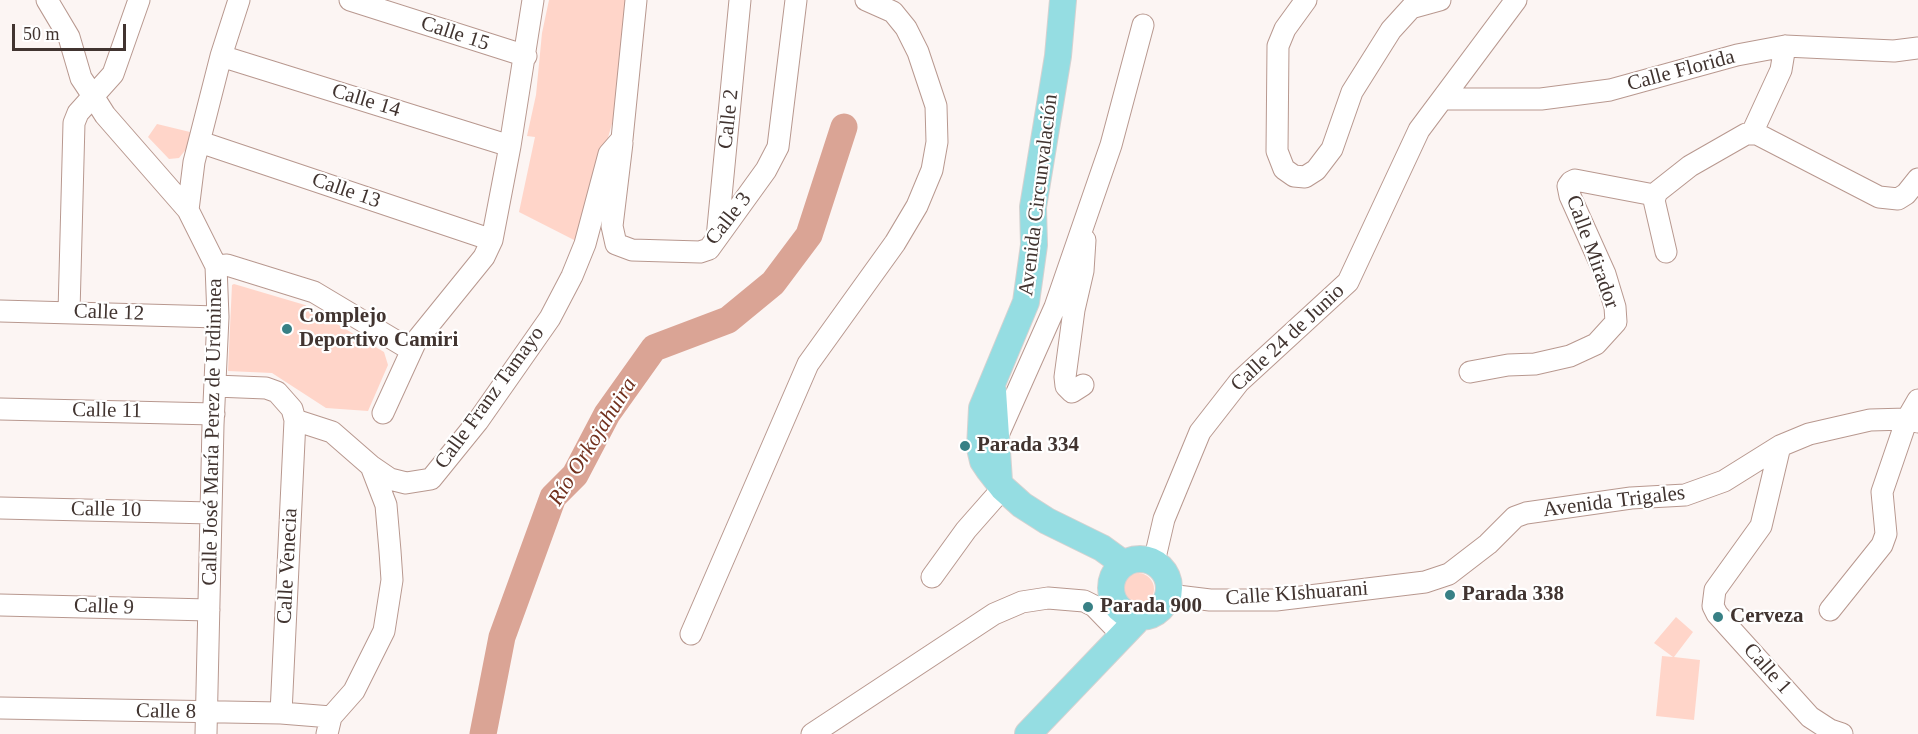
<!DOCTYPE html>
<html>
<head>
<meta charset="utf-8">
<style>
  body { margin:0 }
  #map { position:relative; width:1918px; height:734px; overflow:hidden; background:#fcf5f3; font-family:Georgia,serif }
  canvas { display:block }
  .scale { position:absolute; left:12px; top:24px; width:114px; height:27px; box-sizing:border-box; border:3px solid #413430; border-top:0; padding-left:8px; font-size:18px; line-height:21px; white-space:nowrap; color:#413430; -webkit-text-stroke:4px #fff; paint-order:stroke }
</style>
</head>
<body>
<div id="map">
<canvas width="1918" height="734"></canvas>
<div class="scale">50 m</div>
</div>
<script>
const c = document.querySelector('canvas').getContext('2d');
c.lineJoin = 'round';
function fill(path, color) {
  c.fillStyle = color;
  c.fill(path, 'evenodd');
}
function poly(rows) {
  const path = new Path2D();
  for (const r of rows) {
    if (r.length === 3) {
      path.moveTo(r[0] + r[2], r[1]);
      path.arc(r[0], r[1], r[2], 0, 2 * Math.PI);
      continue;
    }
    path.moveTo(r[0], r[1]);
    for (let i = 2; i < r.length; i += 2) path.lineTo(r[i], r[i + 1]);
  }
  return path;
}
function stroke(path, color, width, dash) {
  c.strokeStyle = color;
  c.lineWidth = width;
  c.lineCap = dash ? 'butt' : 'round';
  c.setLineDash(dash || []);
  c.stroke(path);
}
function drawText(font, color, halo, rows, align = 'center') {
  c.font = font + ' Georgia,serif';
  c.lineWidth = 4.5;
  c.setLineDash([]);
  c.textBaseline = 'middle';
  c.strokeStyle = halo;
  c.fillStyle = color;
  for (const [text, x, y, turn = 0] of rows) {
    c.save();
    c.translate(x, y);
    c.rotate((+turn || 0) * Math.PI / 180);
    c.textAlign = isNaN(turn) ? turn : align;
    if (halo) c.strokeText(text, 0, 0);
    c.fillText(text, 0, 0);
    c.restore();
  }
}
const green = poly([
  [549,0,628,0,624,82,578,242,519,212,535,137,527,136,536,95,542,33],
  [157,124,190,132,187,148,179,158,169,159,148,137],
  [234,284,305,305,384,352,388,365,368,411,326,408,272,373,228,371,232,285],
  [1138,589,16],
  [1676,617,1693,632,1674,657,1700,660,1694,720,1656,716,1662,656,1673,657,1654,643]
]);
const river = poly([
  [483,734,502,637,553,497,575,475,607,414,654,348,728,320,773,283,809,235,844,127]
]);
const minor = poly([
  [47,0,69,37,81,78,93,96,105,115,188,210],
  [350,0,526,56],
  [1306,0,1285,29,1278,46,1277,151,1284,169,1294,176,1305,177,1316,170,1332,149,1352,92,1391,30,1411,8,1440,0],
  [221,56,510,146],
  [1444,99,1541,99,1610,90,1737,55,1785,46,1894,51,1918,48],
  [1752,133,1781,70,1785,46],
  [200,142,492,240],
  [622,143,612,226,616,244,632,250,700,252,709,249,766,170,778,147,796,0],
  [717,238,740,0],
  [1666,252,1654,200,1657,192,1690,166,1746,134,1757,134,1879,197,1898,199,1906,194,1918,179],
  [216,266,227,265,314,292,411,350],
  [0,311,218,317],
  [69,312,74,123,78,113,113,74,139,0],
  [1470,372,1508,365,1535,364,1570,356,1596,344,1616,322,1615,307,1605,274,1570,196,1568,186,1571,182,1575,180,1654,195],
  [1083,385,1072,392,1066,386,1065,377,1074,310,1083,271,1085,240],
  [215,386,266,388,277,392,292,409,295,420,281,713],
  [0,409,214,414],
  [383,413,416,341,484,257,492,240,510,146,533,0],
  [295,420,332,432,371,466,390,479,406,483,431,479,478,421,550,318,572,276,585,244,609,154,622,139,636,0],
  [994,436,998,435,1055,307,1111,145,1143,25],
  [1780,446,1761,526,1715,590,1713,606,1717,614,1810,717,1830,730,1842,734],
  [0,508,211,513],
  [1154,562,1164,519,1200,432,1239,382,1348,282,1419,130,1516,0],
  [932,577,966,530,1003,488],
  [1169,595,1210,600,1276,600,1425,582,1449,574,1488,544,1515,517,1526,513,1631,498,1685,495,1724,481,1780,446,1809,434,1870,420,1907,419,1918,422],
  [0,605,209,610],
  [1830,610,1882,545,1886,534,1882,492,1907,419,1918,400],
  [691,634,808,364,895,243,917,206,932,170,937,142,936,106,918,52,906,28,893,12,866,0],
  [0,708,281,713,331,717],
  [206,734,213,425,218,317,216,266,188,210,194,162,221,56,239,0],
  [327,734,331,717,354,691,384,631,392,580,390,551,386,505,371,466],
  [812,734,994,614,1022,602,1048,598,1084,601,1094,606,1123,636]
]);
const major = poly([
  [1063,0,1058,56,1033,207,1034,245,1026,302,982,408,980,448,983,461,989,470,1003,488,1022,505,1047,521,1102,548,1124,564],
  [993,391,999,481],
  [1140,588,29],
  [1028,734,1140,617]
]);
const markers = [
  [287,329,6,"#388085"],
  [965,446,6,"#388085"],
  [1450,595,6,"#388085"],
  [1088,607,6,"#388085"],
  [1718,617,6,"#388085"]
];
const streetNames = [
  ["Calle 15",455,34,18],
  ["Calle Florida",1681,71,-15],
  ["Calle 14",366,101,17],
  ["Calle 2",729,119,-84],
  ["Calle 13",346,191,19],
  ["Avenida Circunvalación",1039,195,-83],
  ["Calle 3",729,219,-52],
  ["Calle Mirador",1592,252,70],
  ["Calle 12",109,313,2],
  ["Calle 24 de Junio",1288,338,-43],
  ["Calle Franz Tamayo",490,398,-54],
  ["Calle 11",107,411,1],
  ["Calle José María Perez de Urdininea",213,432,-89],
  ["Avenida Trigales",1614,502,-7],
  ["Calle 10",106,510,1],
  ["Calle Venecia",288,566,-87],
  ["Calle KIshuarani",1297,594,-4],
  ["Calle 9",104,607,2],
  ["Calle 1",1767,669,48],
  ["Calle 8",166,712,1]
];
const poiNames = [
  ["Complejo",299,317],
  ["Deportivo Camiri",299,341],
  ["Parada 334",977,446],
  ["Parada 338",1462,595],
  ["Parada 900",1100,607],
  ["Cerveza",1730,617]
];
const waterNames = [
  ["Río Orkojahuira",593,442,-58]
];
fill(green, '#ffd5c9');
stroke(river, '#daa495', 27);
stroke(minor, '#b8988f', 23);
stroke(major, '#d5d2d1', 28);
stroke(minor, '#fff', 21);
stroke(major, '#95dde2', 26);
for (const [x, y, r, color] of markers) {
  const dot = new Path2D();
  dot.arc(x, y, r, 0, 2 * Math.PI);
  c.fillStyle = color;
  c.fill(dot);
  stroke(dot, '#fff', 2);
}
drawText('21px', '#413430', '#fff', streetNames);
drawText('bold 21px', '#413430', '#fff', poiNames, 'left');
drawText('italic 22px', '#71301d', '#fff', waterNames);
</script>
</body>
</html>
